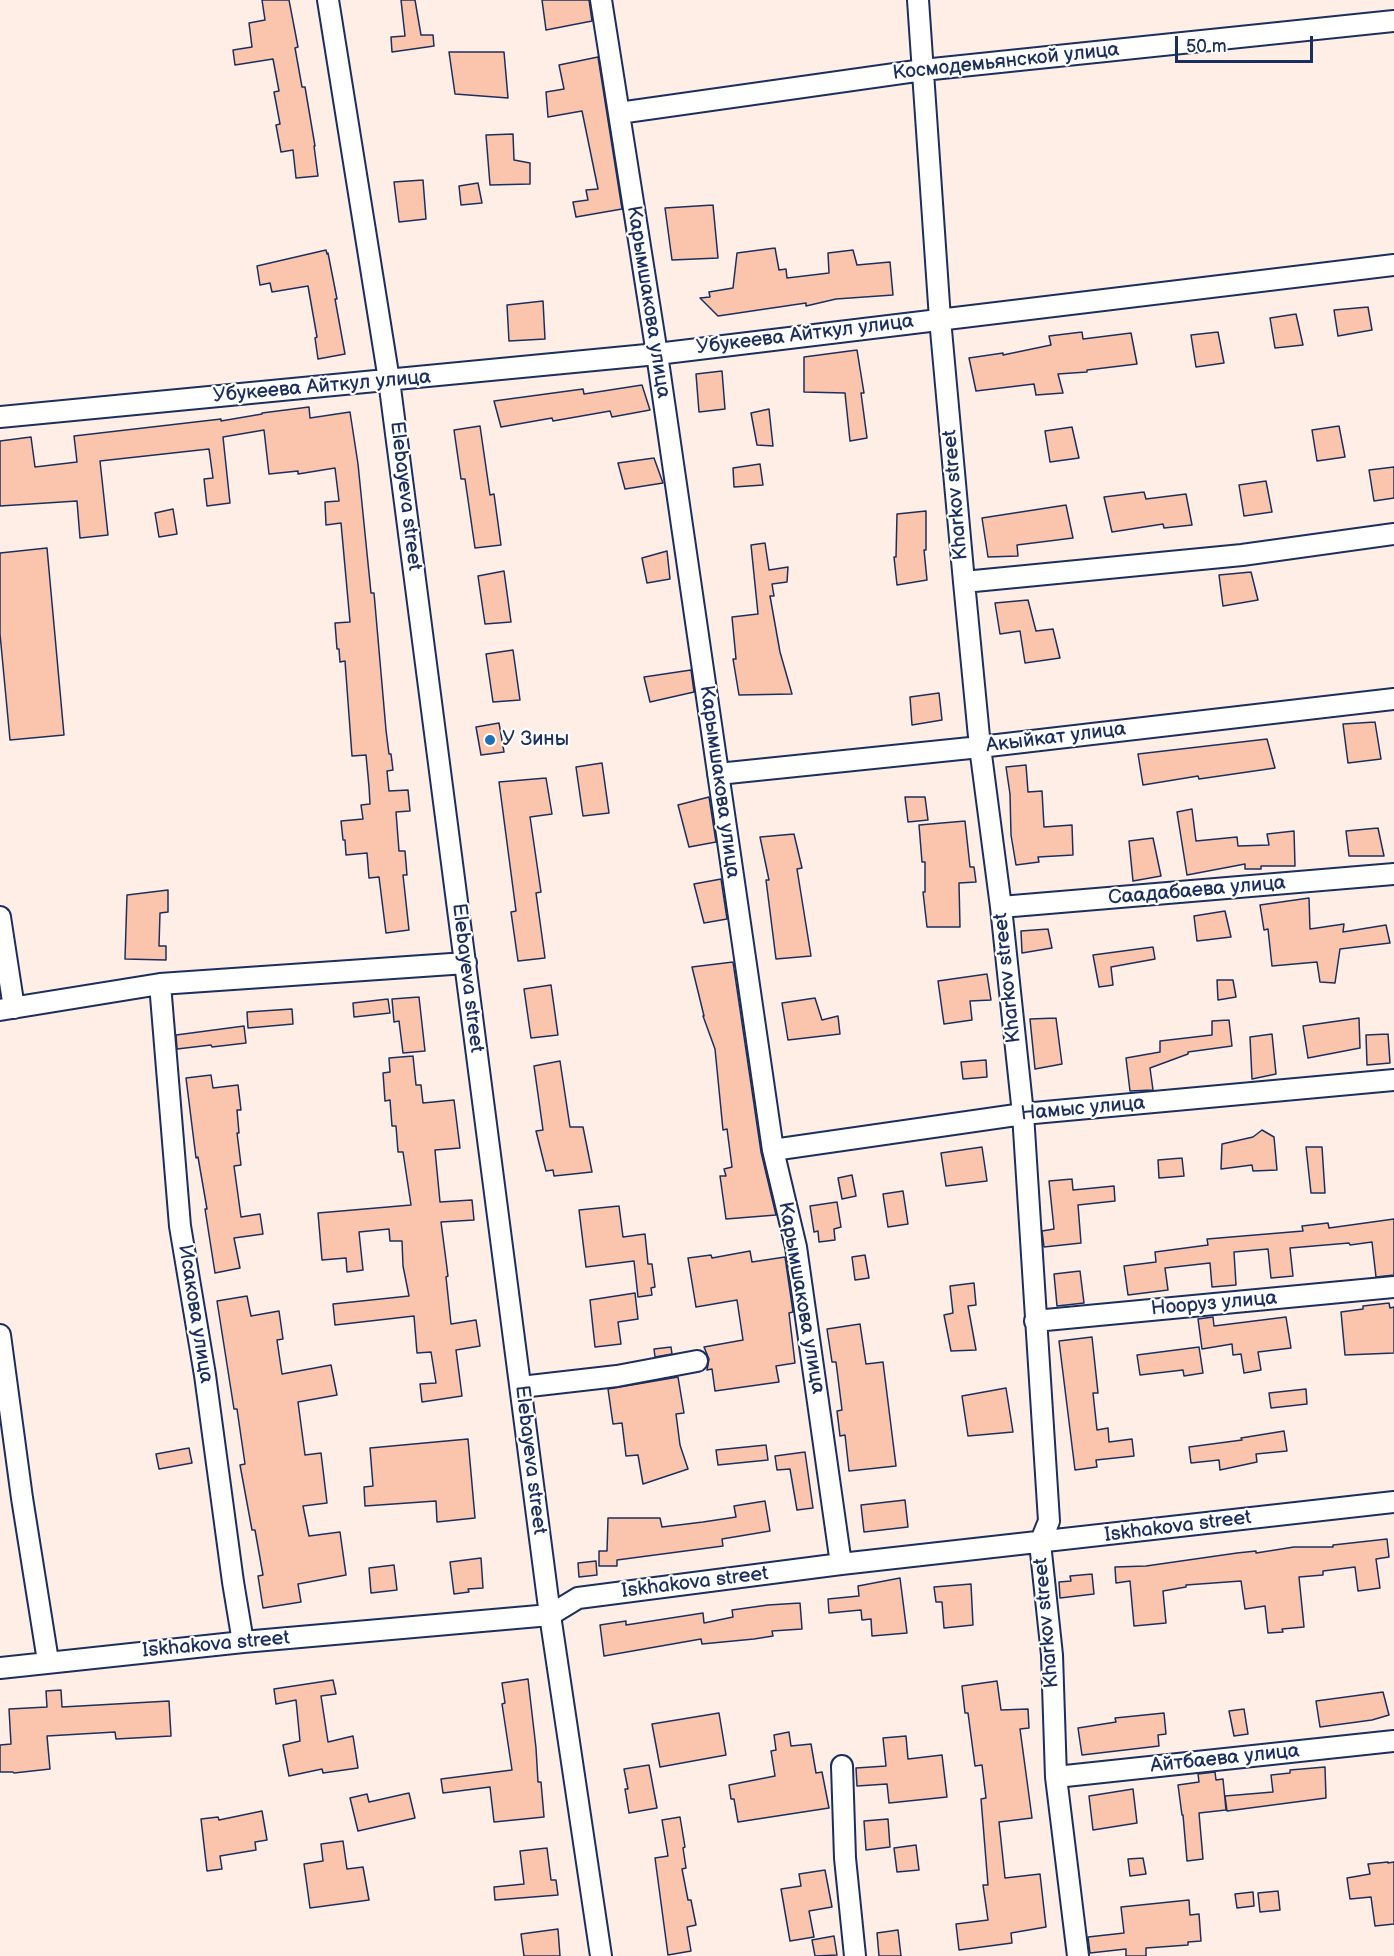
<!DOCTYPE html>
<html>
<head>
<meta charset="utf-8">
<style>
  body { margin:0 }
  #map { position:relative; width:1394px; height:1956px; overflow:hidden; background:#feeee6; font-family:"Balsamiq Sans",sans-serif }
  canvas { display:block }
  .scale { position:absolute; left:1175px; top:36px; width:138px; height:27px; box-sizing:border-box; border:3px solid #1b2f5e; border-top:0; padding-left:8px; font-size:18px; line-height:21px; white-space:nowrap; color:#1b2f5e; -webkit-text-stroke:4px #fff; paint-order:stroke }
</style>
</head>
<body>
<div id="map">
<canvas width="1394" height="1956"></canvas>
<div class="scale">50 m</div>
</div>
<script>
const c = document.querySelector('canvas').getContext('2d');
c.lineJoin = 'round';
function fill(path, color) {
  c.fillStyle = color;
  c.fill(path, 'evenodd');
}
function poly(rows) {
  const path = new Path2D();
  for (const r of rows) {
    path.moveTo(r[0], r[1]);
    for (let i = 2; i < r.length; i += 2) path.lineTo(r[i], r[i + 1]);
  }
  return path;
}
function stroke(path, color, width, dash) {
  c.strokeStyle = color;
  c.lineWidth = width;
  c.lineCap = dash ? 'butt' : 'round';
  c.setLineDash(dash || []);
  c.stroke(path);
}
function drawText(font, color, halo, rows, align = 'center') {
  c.font = font + ' "Balsamiq Sans",sans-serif';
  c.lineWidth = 4.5;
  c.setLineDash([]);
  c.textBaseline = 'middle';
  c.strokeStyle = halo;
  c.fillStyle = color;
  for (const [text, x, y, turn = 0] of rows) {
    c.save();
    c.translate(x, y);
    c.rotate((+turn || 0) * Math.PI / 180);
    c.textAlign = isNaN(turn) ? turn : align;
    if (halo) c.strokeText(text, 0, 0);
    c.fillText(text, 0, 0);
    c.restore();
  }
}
const building = poly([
  [262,0,289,0,298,47,295,48,302,87,305,87,315,146,314,146,318,176,296,178,293,150,281,152,276,125,280,124,274,92,279,91,273,59,235,65,233,50,252,47,249,23,265,20,262,0],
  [401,0,415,0,421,35,433,35,434,46,392,52,391,37,405,36,401,0],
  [542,0,589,0,592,21,546,30,542,0],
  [449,52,504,52,508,98,455,94,449,52],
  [598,57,622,209,576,217,573,202,588,200,586,190,598,189,582,111,548,117,546,92,564,89,559,65,598,57],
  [513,134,514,160,530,163,530,184,490,185,486,135,513,134],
  [423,180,426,219,399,222,394,182,423,180],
  [478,183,482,203,461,205,459,186,478,183],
  [713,205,718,258,672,260,665,208,713,205],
  [775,248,779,270,786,269,787,278,829,273,828,253,853,250,857,265,890,262,893,295,836,299,806,306,806,303,718,316,700,298,710,297,709,292,733,288,737,253,775,248],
  [326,250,327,254,328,253,337,299,335,299,345,354,318,359,315,338,317,337,308,286,272,292,270,283,260,285,257,266,326,250],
  [543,301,545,339,509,341,507,305,543,301],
  [1368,307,1372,330,1338,336,1334,310,1368,307],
  [1296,314,1303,345,1275,348,1270,318,1296,314],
  [1082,332,1083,339,1131,333,1137,364,1087,370,1087,372,1058,374,1063,393,1036,395,1034,384,976,391,969,358,1003,353,1003,355,1051,345,1049,336,1082,332],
  [1218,332,1224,363,1196,367,1191,335,1218,332],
  [857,350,864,393,861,393,867,438,850,441,845,393,804,392,804,357,857,350],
  [722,371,725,409,699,412,696,374,722,371],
  [642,385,650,410,612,417,610,411,553,421,552,418,501,427,494,401,583,389,584,394,642,385],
  [309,407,310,418,350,412,358,464,371,593,374,593,386,730,389,754,391,754,393,770,387,771,389,791,408,790,410,811,396,812,399,851,405,851,407,875,403,875,409,930,386,933,379,877,369,878,367,853,346,855,345,840,343,840,341,821,363,819,361,805,370,804,369,787,366,755,352,756,345,661,340,662,339,649,337,649,335,623,350,622,341,523,326,525,325,502,339,501,335,468,298,474,298,471,269,474,264,430,223,437,230,503,207,506,204,479,213,478,209,449,100,461,108,535,80,538,77,501,0,506,0,441,31,437,35,467,77,462,74,436,221,419,221,421,262,414,262,413,309,407],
  [769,409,773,446,757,445,751,413,769,409],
  [480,426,490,495,494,494,501,545,475,548,465,479,461,479,454,430,480,426],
  [1339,426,1345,457,1317,461,1312,430,1339,426],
  [1072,427,1079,458,1050,462,1045,431,1072,427],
  [654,458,663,483,625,489,618,463,654,458],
  [760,464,763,485,734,487,733,468,760,464],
  [1394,467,1394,498,1374,501,1369,470,1394,467],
  [1266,481,1272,512,1244,516,1239,485,1266,481],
  [1144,492,1146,499,1186,494,1192,525,1164,528,1163,524,1112,532,1104,497,1144,492],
  [1066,505,1073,538,1017,545,1018,556,988,557,982,518,1066,505],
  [173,509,177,534,159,537,155,513,173,509],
  [926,511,926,550,924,550,927,580,897,585,894,557,896,557,897,514,926,511],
  [765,543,769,570,788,567,787,582,772,584,774,596,770,596,780,652,792,694,739,695,733,659,736,659,732,617,758,614,751,545,765,543],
  [47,548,64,735,10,740,0,634,0,553,47,548],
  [667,551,670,579,647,583,642,558,667,551],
  [504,571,511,622,485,624,478,576,504,571],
  [1251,572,1258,600,1223,606,1219,575,1251,572],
  [1028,600,1036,631,1053,629,1060,658,1025,663,1020,631,1000,634,995,603,1028,600],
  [513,650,520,700,493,702,486,654,513,650],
  [691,670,694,692,650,702,644,677,691,670],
  [939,693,942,720,912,725,910,697,939,693],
  [1375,722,1381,759,1348,763,1343,724,1375,722],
  [499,723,504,752,481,755,476,727,499,723],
  [1267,739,1275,768,1199,779,1198,776,1143,785,1138,754,1267,739],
  [602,763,609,813,583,816,576,767,602,763],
  [1026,765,1028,792,1042,791,1044,827,1072,825,1073,855,1038,857,1039,862,1016,865,1011,835,1010,794,1006,767,1026,765],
  [546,778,552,814,530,817,541,892,536,893,545,958,518,961,511,912,516,911,499,782,546,778],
  [709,797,716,842,689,847,678,805,709,797],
  [905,797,925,797,928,820,908,822,905,797],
  [1192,809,1196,841,1237,837,1238,846,1269,845,1267,834,1294,831,1295,866,1261,866,1261,869,1245,869,1245,864,1187,875,1177,812,1192,809],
  [965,821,970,867,974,867,976,882,959,883,960,927,927,927,923,892,925,892,925,862,922,862,919,825,965,821],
  [1378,828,1384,856,1349,856,1346,831,1378,828],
  [794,834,802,868,797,869,811,956,776,959,766,880,769,880,760,837,794,834],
  [1153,838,1161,876,1133,881,1129,841,1153,838],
  [721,879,727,919,704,923,694,884,721,879],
  [168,890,168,912,160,913,159,946,166,946,166,960,125,959,127,895,168,890],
  [1309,898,1310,929,1344,924,1343,932,1386,925,1390,943,1340,949,1335,983,1320,982,1317,962,1272,966,1268,929,1264,930,1260,905,1309,898],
  [1225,911,1231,937,1197,941,1194,916,1225,911],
  [1048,929,1052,948,1022,953,1021,931,1048,929],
  [1153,947,1155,959,1111,967,1113,985,1099,987,1093,955,1153,947],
  [733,962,761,1152,776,1215,726,1219,720,1176,726,1176,724,1169,732,1167,727,1129,723,1130,715,1049,703,1016,704,1016,692,967,733,962],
  [987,974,991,1000,970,1001,972,1020,944,1024,938,981,987,974],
  [1217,980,1233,980,1236,997,1218,1000,1217,980],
  [551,985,558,1035,531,1038,524,989,551,985],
  [419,997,425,1051,403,1053,399,1021,394,1022,392,999,419,997],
  [815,998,822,1020,838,1016,840,1034,788,1040,782,1003,815,998],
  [388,999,390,1013,354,1017,353,1003,388,999],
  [292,1009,293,1024,248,1028,247,1012,292,1009],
  [1056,1018,1062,1064,1035,1069,1030,1019,1056,1018],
  [1359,1018,1360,1048,1308,1058,1303,1026,1359,1018],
  [1229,1020,1232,1046,1188,1052,1188,1054,1150,1068,1153,1090,1130,1091,1126,1058,1160,1052,1160,1041,1212,1035,1212,1021,1229,1020],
  [244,1026,246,1043,212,1047,211,1045,177,1049,176,1035,244,1026],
  [1272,1034,1276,1074,1252,1079,1250,1037,1272,1034],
  [1388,1034,1390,1063,1367,1065,1366,1035,1388,1034],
  [413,1056,416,1085,421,1085,423,1103,454,1100,460,1148,435,1150,440,1202,472,1200,474,1220,441,1222,448,1276,446,1277,451,1324,476,1320,480,1346,456,1350,462,1396,422,1402,420,1384,436,1383,431,1352,417,1353,414,1316,335,1325,333,1304,409,1296,403,1266,402,1241,390,1241,389,1229,359,1232,363,1270,347,1272,346,1258,322,1260,318,1213,411,1205,403,1152,398,1152,396,1126,392,1126,390,1100,385,1101,383,1073,390,1072,389,1058,413,1056],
  [986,1060,987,1077,963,1079,961,1062,986,1060],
  [560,1061,570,1127,583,1127,592,1172,554,1176,553,1170,546,1171,536,1131,543,1130,534,1066,560,1061],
  [211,1075,213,1088,238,1085,241,1110,237,1110,239,1133,237,1133,241,1165,234,1166,241,1217,260,1214,263,1234,234,1238,240,1268,215,1273,205,1209,207,1209,198,1157,196,1158,186,1078,211,1075],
  [1262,1130,1274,1137,1277,1170,1253,1171,1252,1165,1221,1169,1222,1144,1253,1137,1262,1130],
  [982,1147,987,1181,946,1186,941,1153,982,1147],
  [1306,1147,1322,1147,1325,1193,1311,1193,1306,1147],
  [1182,1158,1184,1176,1159,1178,1158,1160,1182,1158],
  [852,1175,856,1196,842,1199,838,1178,852,1175],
  [1072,1179,1073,1190,1114,1186,1115,1201,1078,1205,1081,1243,1044,1247,1042,1231,1054,1229,1049,1181,1072,1179],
  [903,1191,908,1224,888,1227,883,1194,903,1191],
  [837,1202,841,1227,834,1229,835,1240,819,1242,818,1231,814,1232,810,1206,837,1202],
  [619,1206,623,1237,645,1234,648,1264,652,1264,655,1287,651,1288,652,1295,638,1297,634,1261,586,1267,579,1210,619,1206],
  [1394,1219,1394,1275,1376,1277,1372,1242,1350,1245,1349,1243,1290,1248,1293,1276,1271,1278,1268,1249,1234,1252,1236,1285,1212,1287,1210,1263,1165,1268,1168,1290,1128,1295,1124,1266,1156,1262,1155,1252,1208,1245,1207,1239,1303,1231,1302,1226,1328,1223,1329,1228,1394,1219],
  [750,1251,752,1262,785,1257,793,1312,789,1313,795,1363,776,1366,779,1382,715,1391,712,1369,707,1370,709,1359,704,1347,743,1340,737,1300,696,1307,688,1258,711,1255,712,1258,750,1251],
  [865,1255,869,1278,855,1280,852,1257,865,1255],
  [1080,1271,1084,1303,1057,1306,1054,1274,1080,1271],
  [974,1283,976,1305,968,1306,976,1350,951,1351,944,1315,953,1313,950,1286,974,1283],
  [635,1293,638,1319,618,1322,621,1344,595,1347,590,1300,635,1293],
  [247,1296,251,1316,279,1311,283,1339,277,1340,282,1374,331,1365,337,1395,298,1402,305,1455,321,1453,327,1503,303,1506,309,1536,340,1532,346,1575,298,1584,301,1602,263,1608,258,1576,263,1575,255,1530,252,1530,240,1465,245,1464,237,1409,234,1409,217,1301,247,1296],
  [1389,1303,1390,1308,1394,1307,1394,1353,1345,1355,1341,1312,1363,1309,1363,1306,1389,1303],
  [1213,1317,1214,1326,1286,1317,1291,1348,1258,1352,1261,1370,1244,1373,1241,1354,1233,1355,1232,1344,1202,1349,1198,1319,1213,1317],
  [860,1324,866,1364,883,1362,896,1466,849,1471,845,1435,840,1436,837,1411,842,1410,836,1362,832,1362,827,1329,860,1324],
  [1092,1337,1098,1393,1093,1393,1097,1430,1108,1428,1109,1442,1132,1439,1134,1456,1096,1460,1097,1467,1075,1470,1059,1341,1092,1337],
  [671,1347,672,1354,655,1357,654,1349,671,1347],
  [1199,1347,1203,1373,1184,1376,1183,1370,1140,1375,1137,1355,1199,1347],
  [678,1377,684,1413,676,1414,680,1445,688,1469,643,1484,638,1455,626,1456,622,1423,613,1424,608,1389,678,1377],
  [1006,1388,1013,1432,968,1436,962,1396,1006,1388],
  [1306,1389,1307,1404,1271,1408,1269,1393,1306,1389],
  [1284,1431,1287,1451,1256,1454,1257,1462,1220,1470,1219,1460,1191,1463,1189,1447,1242,1440,1241,1438,1284,1431],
  [468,1439,475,1518,437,1522,436,1501,365,1506,364,1487,373,1486,370,1448,468,1439],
  [766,1445,768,1460,718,1465,716,1450,766,1445],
  [189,1448,192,1463,159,1469,156,1454,189,1448],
  [805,1452,813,1508,797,1510,790,1469,777,1470,775,1456,805,1452],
  [905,1500,908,1527,864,1532,861,1505,905,1500],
  [765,1501,770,1531,722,1539,723,1546,617,1560,617,1566,599,1566,599,1551,607,1551,608,1518,660,1518,662,1527,703,1522,736,1517,734,1506,765,1501],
  [1387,1539,1389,1557,1376,1559,1380,1588,1358,1591,1355,1567,1323,1571,1323,1575,1299,1577,1304,1627,1282,1629,1283,1632,1268,1633,1265,1606,1245,1609,1241,1581,1186,1585,1186,1587,1163,1591,1166,1623,1134,1626,1130,1581,1116,1583,1115,1567,1146,1566,1237,1553,1256,1551,1256,1553,1294,1547,1333,1547,1333,1545,1387,1539],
  [481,1558,483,1588,468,1589,469,1592,454,1594,450,1562,481,1558],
  [596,1561,597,1575,579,1577,578,1563,596,1561],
  [394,1565,397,1590,371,1593,369,1568,394,1565],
  [1092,1574,1094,1594,1060,1598,1059,1582,1071,1581,1070,1576,1092,1574],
  [900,1578,907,1633,872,1636,871,1619,862,1620,861,1610,829,1613,828,1599,859,1596,858,1586,900,1578],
  [971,1584,973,1625,944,1628,942,1602,936,1602,934,1587,971,1584],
  [800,1603,802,1629,772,1631,773,1636,754,1639,702,1644,701,1639,604,1656,600,1625,626,1621,626,1625,703,1613,704,1623,733,1617,732,1610,768,1605,800,1603],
  [528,1679,536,1748,538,1782,541,1782,544,1817,494,1822,490,1787,443,1793,441,1779,512,1770,502,1704,505,1703,502,1683,528,1679],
  [333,1680,336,1694,321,1696,328,1742,353,1736,358,1768,323,1773,322,1769,289,1776,283,1745,300,1741,296,1700,276,1704,274,1689,333,1680],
  [997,1681,1001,1710,1028,1709,1029,1728,1020,1729,1032,1818,999,1822,1005,1878,1040,1874,1046,1927,1011,1933,1012,1943,959,1950,956,1924,988,1920,983,1885,988,1885,981,1799,986,1798,982,1765,975,1766,968,1713,965,1713,962,1686,997,1681],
  [61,1690,62,1707,169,1701,171,1736,116,1739,115,1732,47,1736,50,1769,14,1773,13,1772,0,1772,0,1745,11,1744,9,1709,47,1707,46,1691,61,1690],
  [1383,1692,1389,1715,1372,1720,1320,1727,1316,1701,1383,1692],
  [1244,1709,1248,1734,1234,1736,1229,1711,1244,1709],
  [719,1713,726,1755,660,1767,652,1724,719,1713],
  [1164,1713,1166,1734,1158,1735,1159,1746,1082,1755,1078,1728,1116,1722,1115,1718,1164,1713],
  [789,1732,791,1746,811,1744,816,1773,822,1772,829,1808,738,1822,734,1799,731,1799,729,1785,775,1776,771,1751,776,1750,774,1735,789,1732],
  [906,1736,908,1759,942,1755,947,1797,889,1803,887,1784,857,1786,856,1768,886,1766,883,1738,906,1736],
  [649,1765,657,1808,629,1813,625,1789,628,1789,624,1769,649,1765],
  [1325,1767,1326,1798,1227,1811,1225,1796,1273,1792,1271,1775,1290,1773,1290,1770,1325,1767],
  [1215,1772,1216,1780,1223,1779,1226,1810,1199,1813,1203,1859,1187,1861,1183,1815,1182,1815,1178,1785,1199,1782,1198,1774,1215,1772],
  [1133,1789,1137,1823,1093,1830,1089,1796,1133,1789],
  [409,1793,415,1818,358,1831,350,1798,367,1794,369,1802,409,1793],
  [262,1811,267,1840,255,1842,256,1850,220,1856,222,1869,207,1871,201,1819,218,1817,219,1820,262,1811],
  [680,1817,685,1847,683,1848,686,1868,682,1869,688,1900,691,1900,696,1925,687,1927,691,1951,668,1955,655,1858,668,1856,662,1820,680,1817],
  [888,1819,890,1847,866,1850,864,1821,888,1819],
  [343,1841,347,1869,363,1867,369,1900,310,1908,304,1864,323,1861,321,1844,343,1841],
  [916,1845,919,1870,897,1872,894,1848,916,1845],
  [547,1848,551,1880,556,1880,558,1895,495,1900,494,1887,524,1884,520,1851,547,1848],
  [1143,1858,1146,1874,1130,1876,1128,1859,1143,1858],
  [1388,1862,1388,1863,1394,1862,1394,1924,1375,1926,1371,1897,1350,1899,1347,1878,1370,1874,1368,1864,1388,1862],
  [825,1870,832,1907,809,1911,814,1937,790,1941,781,1889,801,1886,799,1874,825,1870],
  [1278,1891,1280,1910,1260,1912,1258,1893,1278,1891],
  [1253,1892,1254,1906,1237,1908,1235,1894,1253,1892],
  [1189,1900,1190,1915,1199,1914,1201,1941,1188,1942,1188,1945,1146,1948,1146,1956,1126,1956,1126,1949,1090,1953,1088,1937,1124,1933,1121,1907,1189,1900],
  [558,1929,560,1956,524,1956,521,1934,558,1929],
  [898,1930,901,1956,879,1956,877,1933,898,1930],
  [834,1936,837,1955,815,1956,812,1940,834,1936]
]);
const minor = poly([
  [328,0,389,380,550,1615,601,1956],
  [601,0,657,354,773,1150,796,1247,841,1564],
  [918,0,940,319,964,582,980,747,1001,907,1023,1114,1049,1521,1040,1543,1052,1655,1056,1777,1078,1956],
  [619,113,923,70,1394,21],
  [0,417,657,354,1394,265],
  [964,582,1242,555,1394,534],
  [718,774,980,747,1394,699],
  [1001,907,1394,874],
  [0,917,14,1008],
  [160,984,180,1226,205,1375,233,1582,243,1642],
  [0,1010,160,984,466,963],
  [773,1150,1023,1114,1394,1080],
  [1035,1321,1394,1287],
  [0,1335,22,1498,48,1661],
  [521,1387,617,1376,697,1361],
  [0,1668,243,1642,550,1615,578,1598,841,1564,1394,1502],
  [842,1766,845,1858,855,1956],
  [1056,1777,1394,1741]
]);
const markers = [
  [490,740,6,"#1f6fb2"]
];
const streetNames = [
  ["Космодемьянской улица",1006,62,-6],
  ["Карымшакова улица",648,302,81],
  ["Убукеева Айткул улица",805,335,-7],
  ["Убукеева Айткул улица",322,387,-5],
  ["Kharkov street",956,495,-95],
  ["Elebayeva street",405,496,83],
  ["Акыйкат улица",1056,738,-7],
  ["Карымшакова улица",719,782,82],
  ["Саадабаева улица",1197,891,-5],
  ["Elebayeva street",467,978,83],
  ["Kharkov street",1008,978,-96],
  ["Намыс улица",1083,1109,-5],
  ["Карымшакова улица",801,1298,80],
  ["Нооруз улица",1214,1304,-5],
  ["Исакова улица",195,1314,81],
  ["Elebayeva street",530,1460,83],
  ["Iskhakova street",1178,1527,-7],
  ["Iskhakova street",695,1583,-7],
  ["Kharkov street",1047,1623,-95],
  ["Iskhakova street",216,1645,-5],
  ["Айтбаева улица",1225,1759,-6]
];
const poiNames = [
  ["У Зины",502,740]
];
fill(building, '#fac5ac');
stroke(building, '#1b2f5e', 1.5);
stroke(minor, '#1b2f5e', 24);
stroke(minor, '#fff', 20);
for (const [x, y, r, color] of markers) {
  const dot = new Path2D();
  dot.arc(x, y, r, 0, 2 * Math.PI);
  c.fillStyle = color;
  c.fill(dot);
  stroke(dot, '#fff', 2);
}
drawText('20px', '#1b2f5e', '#fff', streetNames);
drawText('20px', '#1b2f5e', '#fff', poiNames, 'left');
</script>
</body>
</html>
